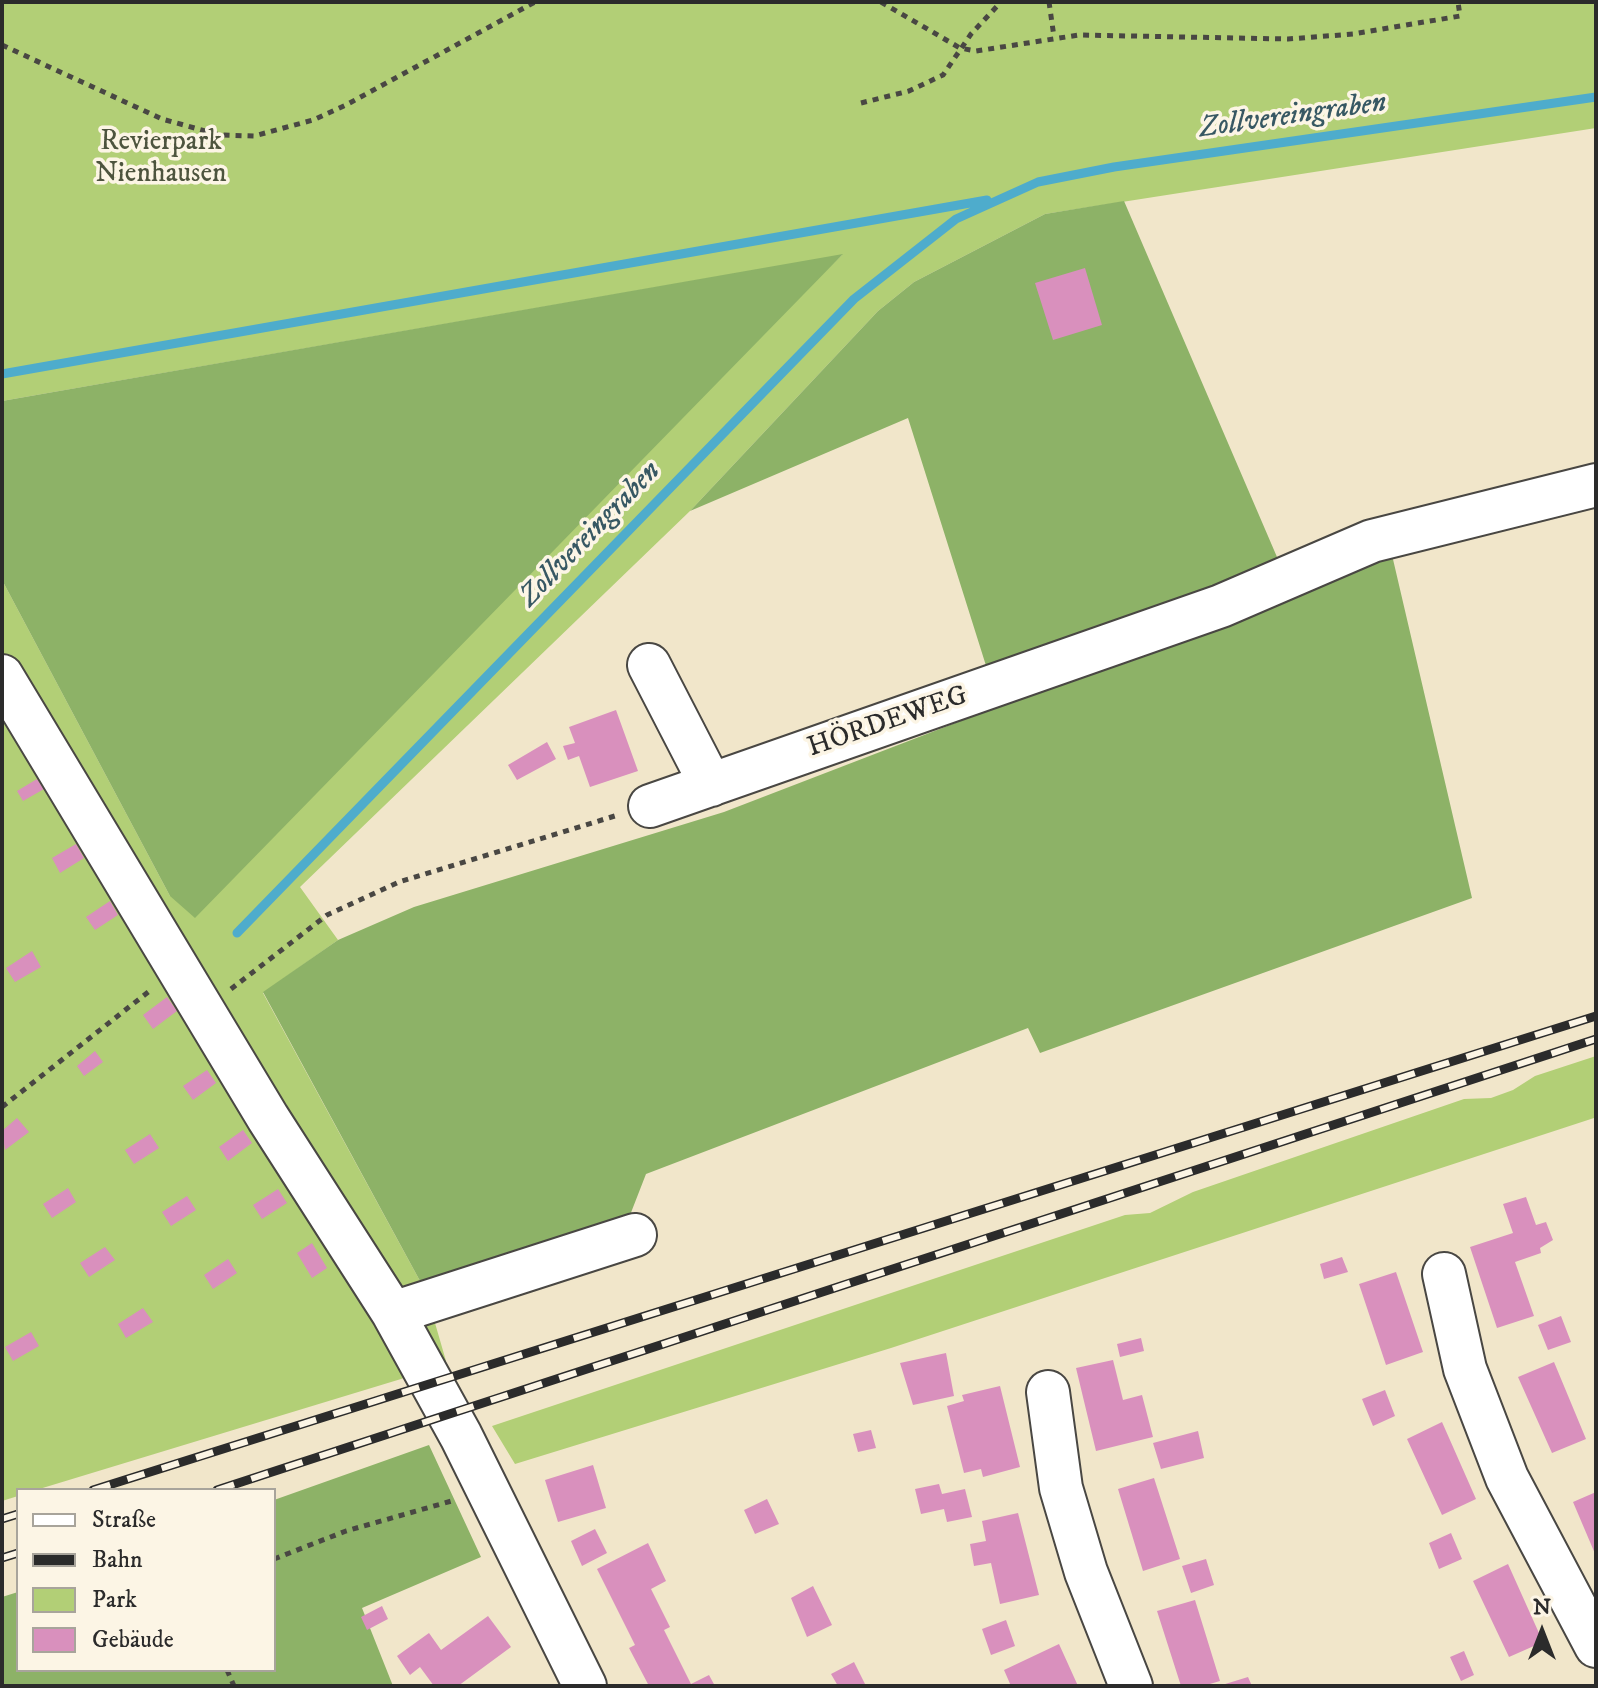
<!DOCTYPE html>
<html>
<head>
<meta charset="utf-8">
<style>
  body { margin:0 }
  #map { position:relative; width:1598px; height:1688px; overflow:hidden; background:#f1e6ca; font-family:"IM FELL DW Pica",serif }
  canvas { display:block }
  .frame { position:absolute; inset:0; border:4px solid #2b2b2b; pointer-events:none }
  .legend { position:absolute; left:16px; top:1488px; width:260px; height:184px; box-sizing:border-box; background:#fcf5e5; border:2px solid #a8a49b; margin:0; padding:10px 14px; list-style:none; font-size:24px; color:#2b2b2b }
  .legend li { display:flex; align-items:center; gap:16px; height:40px }
  .legend b { width:40px; border:2px solid #a8a49b }
  .north { position:absolute; left:1502px; top:1592px; width:80px; height:80px; -webkit-text-stroke:6px #fcf5e5; paint-order:stroke; rotate:0deg; font-size:22px; font-weight:700; line-height:32px; text-align:center; color:#2b2b2b }
  .north::after { content:''; display:block; margin:auto; width:28px; height:36px; background:#2b2b2b; clip-path:polygon(50% 0,100% 100%,50% 72%,0 100%) }
</style>
</head>
<body>
<div id="map">
<canvas width="1598" height="1688"></canvas>
<div class="frame"></div>
<ul class="legend">
<li><b style="height:10px;background:#fff"></b>Straße</li>
<li><b style="height:10px;background:#2b2b2b"></b>Bahn</li>
<li><b style="height:22px;background:#b2cf76"></b>Park</li>
<li><b style="height:22px;background:#d990bd"></b>Gebäude</li>
</ul>
<div class="north">N</div>
</div>
<script>
const c = document.querySelector('canvas').getContext('2d');
c.lineJoin = 'round';
function fill(path, color) {
  c.fillStyle = color;
  c.fill(path, 'evenodd');
}
function poly(rows) {
  const path = new Path2D();
  for (const r of rows) {
    path.moveTo(r[0], r[1]);
    for (let i = 2; i < r.length; i += 2) path.lineTo(r[i], r[i + 1]);
  }
  return path;
}
function stroke(path, color, width, dash) {
  c.strokeStyle = color;
  c.lineWidth = width;
  c.lineCap = dash ? 'butt' : 'round';
  c.setLineDash(dash || []);
  c.stroke(path);
}
function drawText(font, color, halo, rows, align = 'center') {
  c.font = font + ' "IM FELL DW Pica",serif';
  c.lineWidth = 7;
  c.setLineDash([]);
  c.textBaseline = 'middle';
  c.strokeStyle = halo;
  c.fillStyle = color;
  for (const [text, x, y, turn = 0] of rows) {
    c.save();
    c.translate(x, y);
    c.rotate((+turn || 0) * Math.PI / 180);
    c.textAlign = isNaN(turn) ? turn : align;
    if (halo) c.strokeText(text, 0, 0);
    c.fillText(text, 0, 0);
    c.restore();
  }
}
const green = poly([
  [2,2,1596,2,1596,128,1045,214,914,282,878,311,690,511,300,887,338,940,263,993,426,1292,446,1361,401,1379,36,1490,18,1490,18,1496,2,1501,2,580,170,896,842,255,2,401],
  [1596,1056,1596,1120,1594,1118,891,1348,515,1464,492,1426,1125,1215,1150,1213,1193,1192,1464,1099,1491,1098,1513,1090,1535,1076]
]);
const forest = poly([
  [1124,201,1280,564,988,672,908,418,690,511,878,311,914,282,1045,214],
  [843,254,195,918,170,896,2,580,2,401],
  [1392,555,1472,898,1040,1053,1028,1028,646,1174,625,1228,426,1292,263,992,338,940,414,907,724,812],
  [429,1445,481,1557,362,1608,393,1686,2,1686,2,1597,18,1592,18,1670,274,1670,274,1500]
]);
const stream = poly([
  [2,374,987,200],
  [237,933,854,299,956,219,1038,182,1114,167,1596,97]
]);
const building = poly([
  [1085,268,1102,325,1053,340,1035,283],
  [616,710,638,771,590,787,579,756,568,760,563,746,575,743,569,727],
  [547,742,556,759,517,780,508,765],
  [37,779,44,789,23,801,17,791],
  [76,844,84,858,60,873,52,858],
  [110,901,118,915,95,930,86,917],
  [32,951,41,967,15,982,6,968],
  [167,997,177,1011,153,1029,143,1015],
  [95,1051,103,1062,84,1076,77,1066],
  [207,1070,216,1083,193,1100,183,1086],
  [17,1118,29,1132,5,1150,2,1131],
  [243,1130,252,1143,228,1161,219,1147],
  [150,1134,159,1148,134,1164,125,1150],
  [68,1188,76,1202,52,1218,43,1204],
  [278,1189,287,1203,262,1219,253,1205],
  [187,1196,196,1210,171,1226,162,1212],
  [1526,1197,1536,1225,1546,1222,1553,1240,1540,1248,1541,1253,1515,1262,1534,1316,1497,1328,1470,1247,1513,1233,1503,1204],
  [312,1243,327,1268,312,1278,297,1253],
  [105,1247,115,1260,89,1277,80,1263],
  [1342,1257,1348,1272,1324,1279,1320,1264],
  [228,1259,237,1273,213,1289,204,1275],
  [1396,1272,1423,1352,1386,1365,1359,1284],
  [143,1308,153,1322,126,1338,118,1324],
  [1561,1316,1571,1342,1548,1350,1538,1325],
  [31,1332,39,1346,13,1361,5,1347],
  [1141,1338,1144,1351,1120,1357,1117,1344],
  [946,1353,954,1396,913,1405,900,1363],
  [1113,1360,1123,1400,1142,1395,1153,1437,1096,1451,1076,1368],
  [1554,1362,1586,1439,1552,1453,1518,1377],
  [1000,1386,1020,1467,983,1477,981,1469,964,1473,947,1406,964,1401,962,1395],
  [1385,1390,1395,1416,1373,1426,1362,1399],
  [1442,1422,1476,1499,1442,1515,1407,1439],
  [871,1430,876,1448,858,1452,853,1434],
  [1198,1431,1204,1458,1161,1469,1153,1443],
  [593,1465,606,1508,558,1522,545,1480],
  [1154,1478,1180,1559,1143,1571,1118,1489],
  [939,1484,942,1494,965,1489,972,1517,947,1522,944,1509,921,1514,915,1489],
  [1596,1492,1596,1556,1573,1502],
  [767,1499,779,1524,755,1534,744,1510],
  [1018,1513,1039,1595,1000,1604,991,1563,974,1566,970,1544,986,1541,982,1521],
  [595,1529,607,1553,582,1566,571,1541],
  [1451,1533,1462,1559,1439,1569,1429,1543],
  [648,1543,666,1581,651,1589,670,1627,664,1630,691,1684,709,1675,715,1686,649,1686,629,1648,635,1645,597,1569],
  [1206,1559,1214,1585,1191,1593,1182,1566],
  [1508,1564,1543,1642,1509,1657,1473,1581],
  [813,1586,832,1625,807,1637,791,1598],
  [1195,1600,1220,1681,1203,1686,1181,1686,1157,1611],
  [382,1606,388,1619,367,1630,361,1617],
  [488,1616,511,1647,458,1686,434,1686,420,1667,410,1675,397,1656,429,1633,441,1650],
  [1006,1620,1015,1646,991,1655,982,1629],
  [1059,1644,1078,1686,1011,1686,1004,1670],
  [1464,1651,1474,1675,1461,1681,1450,1657],
  [854,1662,866,1686,838,1686,831,1674],
  [1248,1677,1252,1686,1223,1686,1222,1685]
]);
const path = poly([
  [881,2,960,48,976,51,1079,35,1288,39,1353,34,1460,16,1458,2],
  [1049,2,1054,37],
  [2,45,162,119,220,135,254,136,313,120,346,105,535,2],
  [861,103,909,91,943,75,971,34,1001,2],
  [231,989,327,915,399,882,618,815],
  [2,1107,152,989],
  [274,1559,346,1531,455,1500],
  [227,1670,234,1686]
]);
const minor = poly([
  [649,665,711,785],
  [2,676,268,1118,393,1313,461,1436,585,1686],
  [650,806,1221,606,1372,541,1596,485],
  [1444,1274,1465,1369,1507,1478,1596,1646],
  [393,1313,635,1235],
  [1048,1392,1061,1488,1086,1572,1131,1686]
]);
const rail = poly([
  [93,1490,1596,1016],
  [217,1490,1596,1039],
  [2,1519,18,1514],
  [2,1558,18,1553]
]);
const parkNames = [
  ["Revierpark",161,143],
  ["Nienhausen",161,175]
];
const streetNames = [
  ["HÖRDEWEG",888,723,-19]
];
const waterNames = [
  ["Zollvereingraben",1293,117,-8],
  ["Zollvereingraben",591,535,-46]
];
fill(green, '#b2cf76');
fill(forest, '#8db267');
stroke(stream, '#4eaccc', 9);
fill(building, '#d990bd');
stroke(minor, '#494743', 46);
stroke(path, '#494743', 5, [6, 6]);
stroke(minor, '#fff', 42);
stroke(rail, '#2b2b2b', 9);
stroke(rail, '#fcf5e5', 6, [18]);
drawText('28px', '#4d543e', '#fcf5e5', parkNames);
drawText('28px', '#2b2b2b', '#fcf5e5', streetNames);
drawText('italic 30px', '#375863', '#fcf5e5', waterNames);
</script>
</body>
</html>
